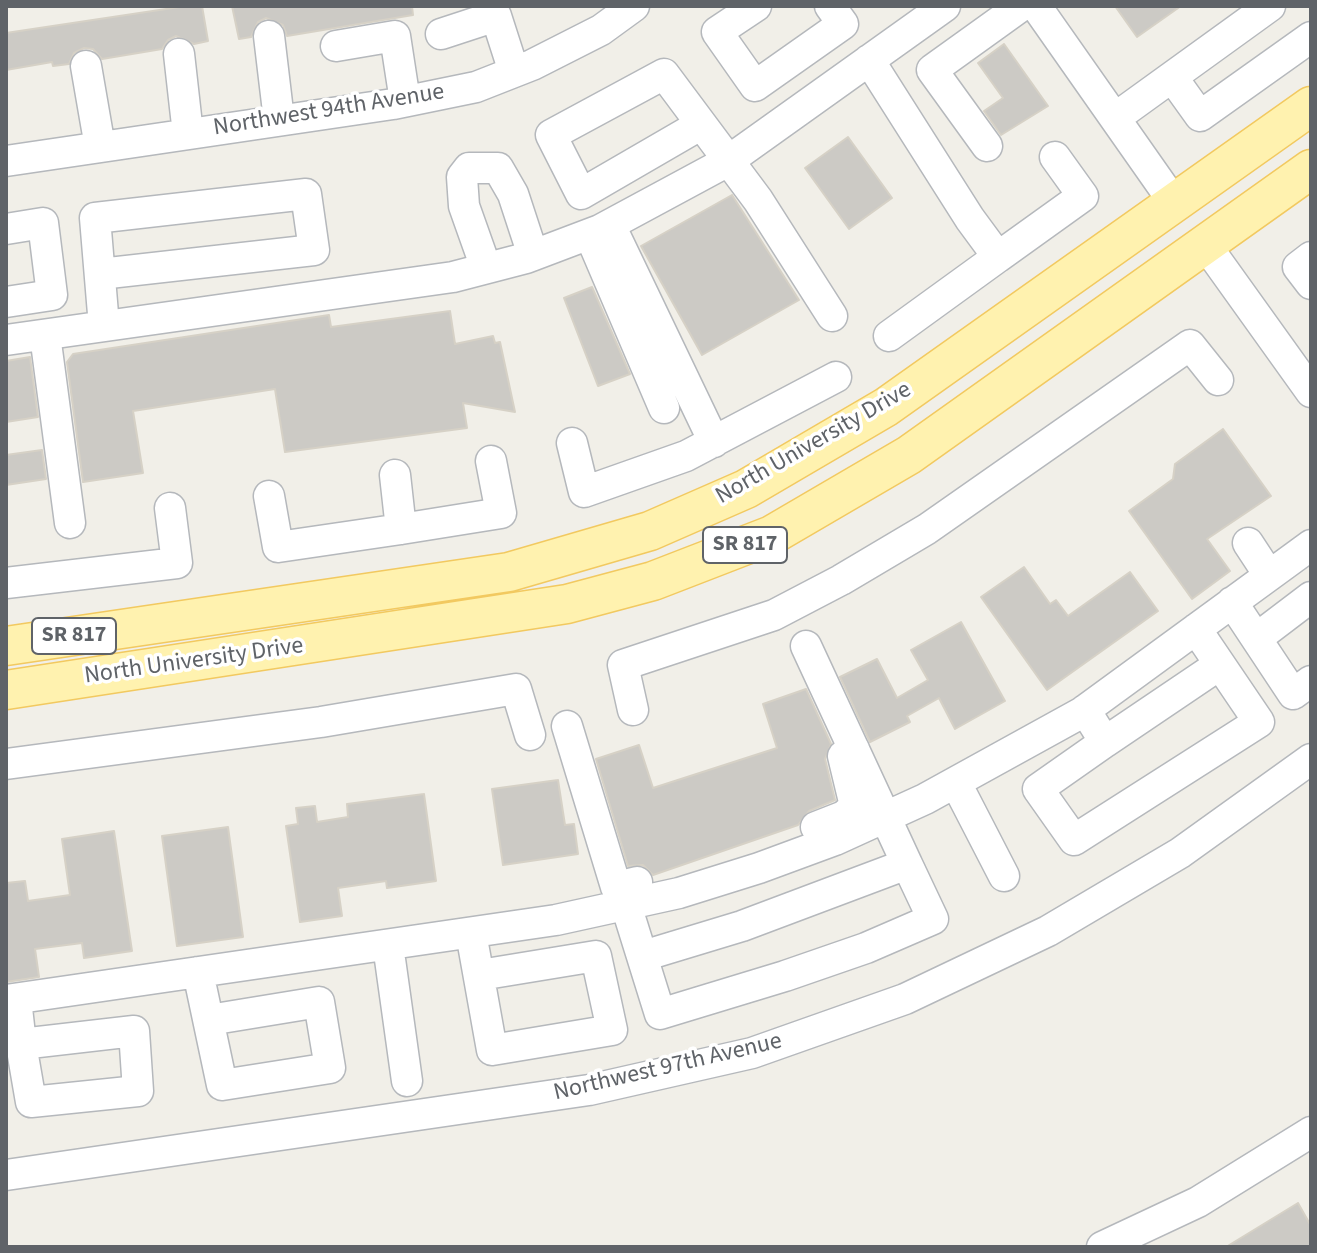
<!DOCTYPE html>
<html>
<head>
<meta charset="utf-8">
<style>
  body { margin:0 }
  #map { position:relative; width:1317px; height:1253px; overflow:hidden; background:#f1efe8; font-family:"Source Sans 3",sans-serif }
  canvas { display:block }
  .frame { position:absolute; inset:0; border:8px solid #5f6368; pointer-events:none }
</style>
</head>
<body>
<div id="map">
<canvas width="1317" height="1253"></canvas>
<div class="frame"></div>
</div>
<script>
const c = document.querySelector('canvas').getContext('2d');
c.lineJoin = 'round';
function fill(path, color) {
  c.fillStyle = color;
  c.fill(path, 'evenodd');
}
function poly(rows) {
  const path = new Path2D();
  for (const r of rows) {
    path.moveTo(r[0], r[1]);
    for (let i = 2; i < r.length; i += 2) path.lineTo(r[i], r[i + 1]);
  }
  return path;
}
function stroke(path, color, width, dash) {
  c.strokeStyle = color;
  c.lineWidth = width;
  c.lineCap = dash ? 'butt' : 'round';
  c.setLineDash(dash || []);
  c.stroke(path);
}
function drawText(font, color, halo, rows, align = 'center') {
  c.font = font + ' "Source Sans 3",sans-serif';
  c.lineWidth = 7;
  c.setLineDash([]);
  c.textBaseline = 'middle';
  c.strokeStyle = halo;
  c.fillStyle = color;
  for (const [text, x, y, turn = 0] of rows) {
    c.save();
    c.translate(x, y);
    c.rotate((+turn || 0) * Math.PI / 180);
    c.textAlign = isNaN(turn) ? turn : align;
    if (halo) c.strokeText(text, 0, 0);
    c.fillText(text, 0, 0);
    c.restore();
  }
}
const building = poly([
  [186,6,202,6,208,41,194,44,176,36,168,40,162,49,102,59,93,49,84,48,74,53,69,64,53,66,52,62,6,70,6,33,186,6],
  [232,6,412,6,413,15,287,36,283,25,266,18,258,22,251,37,239,39,232,6],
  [1115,6,1181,6,1137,37,1115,6],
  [1004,44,1048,106,1001,135,984,111,1003,98,978,63,1004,44],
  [848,137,892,198,849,229,805,168,848,137],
  [732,195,799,300,702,355,641,246,732,195],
  [592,287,630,374,598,386,564,298,592,287],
  [450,311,455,344,493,336,495,343,500,342,515,412,463,403,467,428,285,452,275,389,133,411,143,473,83,482,67,362,73,354,329,315,331,327,450,311],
  [30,357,38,417,6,422,6,361,30,357],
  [1223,429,1271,496,1207,539,1230,571,1192,599,1129,511,1173,479,1175,464,1223,429],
  [42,450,46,479,6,485,6,455,42,450],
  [1024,567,1050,604,1056,600,1068,616,1130,572,1158,611,1047,690,981,597,1024,567],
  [961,622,1005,701,955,729,939,698,907,716,910,722,870,742,840,677,877,659,897,698,928,680,911,650,961,622],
  [806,689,831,744,825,759,835,800,809,811,798,825,653,875,643,865,628,866,596,759,639,745,653,788,777,748,763,704,806,689],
  [558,780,565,825,574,824,578,854,503,865,492,789,558,780],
  [424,794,436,881,387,888,386,881,338,888,342,916,300,922,286,826,298,824,296,808,315,806,317,822,348,817,347,804,424,794],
  [228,827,243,937,177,946,162,836,228,827],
  [114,831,132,951,84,958,82,943,35,949,39,977,6,982,6,883,25,881,28,901,70,895,62,839,114,831],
  [1298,1203,1311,1226,1311,1247,1226,1247,1298,1203]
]);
const minor = poly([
  [756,6,717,32,755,86,843,24,830,6],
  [1036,6,1175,204],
  [441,34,496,16,514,72],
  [269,36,279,120],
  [336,46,395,36,405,101],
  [179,54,188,134],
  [869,60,970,219,998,257,889,336],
  [86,66,100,147],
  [1172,77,1200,116,1311,37],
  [1115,118,1270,6],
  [700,125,581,194,551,135,664,74,758,200,832,316],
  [987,146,932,70,1021,6],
  [6,161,393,104,476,87,532,65,601,30,634,6],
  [610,225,714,442],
  [6,229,43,223,52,295,6,302],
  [590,235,664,408],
  [1205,244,1311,392],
  [998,257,1083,196,1055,157],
  [1311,257,1298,267,1311,284],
  [486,268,464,206,462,177,469,168,498,168,513,194,533,255],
  [100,274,314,250,306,194,95,218,104,326],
  [45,335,70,523],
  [6,340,453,277,526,258,600,230,728,161,945,6],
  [572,443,584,492,686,456,836,377],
  [395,475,401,529],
  [269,496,278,547,401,529,501,513,491,461],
  [1248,543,1269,575],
  [6,583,177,563,170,508],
  [1232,602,1293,694,1311,681],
  [1257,638,1311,597],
  [806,646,907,864],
  [633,710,623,665,774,615,841,580,927,529,1190,345,1218,380],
  [1085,710,1105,742,1038,789,1074,840,1259,722,1196,629],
  [567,726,616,887,637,882],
  [1105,742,1219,665],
  [6,764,321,722,516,689,530,735],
  [956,783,1004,876],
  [816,827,844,816,855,806,843,756,854,749],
  [616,887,626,905,660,1014,785,976,866,948,933,919,907,864,742,926,643,956],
  [471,933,492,1050,612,1030,596,956,480,975],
  [388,945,407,1081],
  [198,972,222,1085,330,1068,319,1002,209,1020],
  [16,999,21,1044,31,1102,138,1091,134,1031,21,1044],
  [6,1000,556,920,679,893,759,868,835,840,925,799,1081,713,1311,545],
  [6,1175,589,1090,752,1053,905,999,1048,931,1180,853,1311,759],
  [1102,1247,1198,1202,1311,1132]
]);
const major = poly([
  [6,646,509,572,650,531,746,489,886,407,1311,106],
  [6,690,567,604,653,581,772,535,909,455,1311,169]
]);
const shields = [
  [745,545,84],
  [74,636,84]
];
const shieldNames = [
  ["SR 817",745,545],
  ["SR 817",74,636]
];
const streetNames = [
  ["Northwest 94th Avenue",329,111,-9],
  ["North University Drive",814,444,-30],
  ["North University Drive",194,662,-8],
  ["Northwest 97th Avenue",668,1068,-13]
];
fill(building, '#cccac5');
stroke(building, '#d6d1c6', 2);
stroke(minor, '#b5b8bc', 33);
stroke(major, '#f2c960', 41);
stroke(minor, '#fff', 30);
stroke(major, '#fff2af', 38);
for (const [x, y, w] of shields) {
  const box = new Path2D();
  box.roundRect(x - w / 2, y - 18, w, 36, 6);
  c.fillStyle = '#fff';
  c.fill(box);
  stroke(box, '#5f6368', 2);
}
drawText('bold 22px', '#5f6368', null, shieldNames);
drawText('24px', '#5f6368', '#fff', streetNames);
</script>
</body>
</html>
